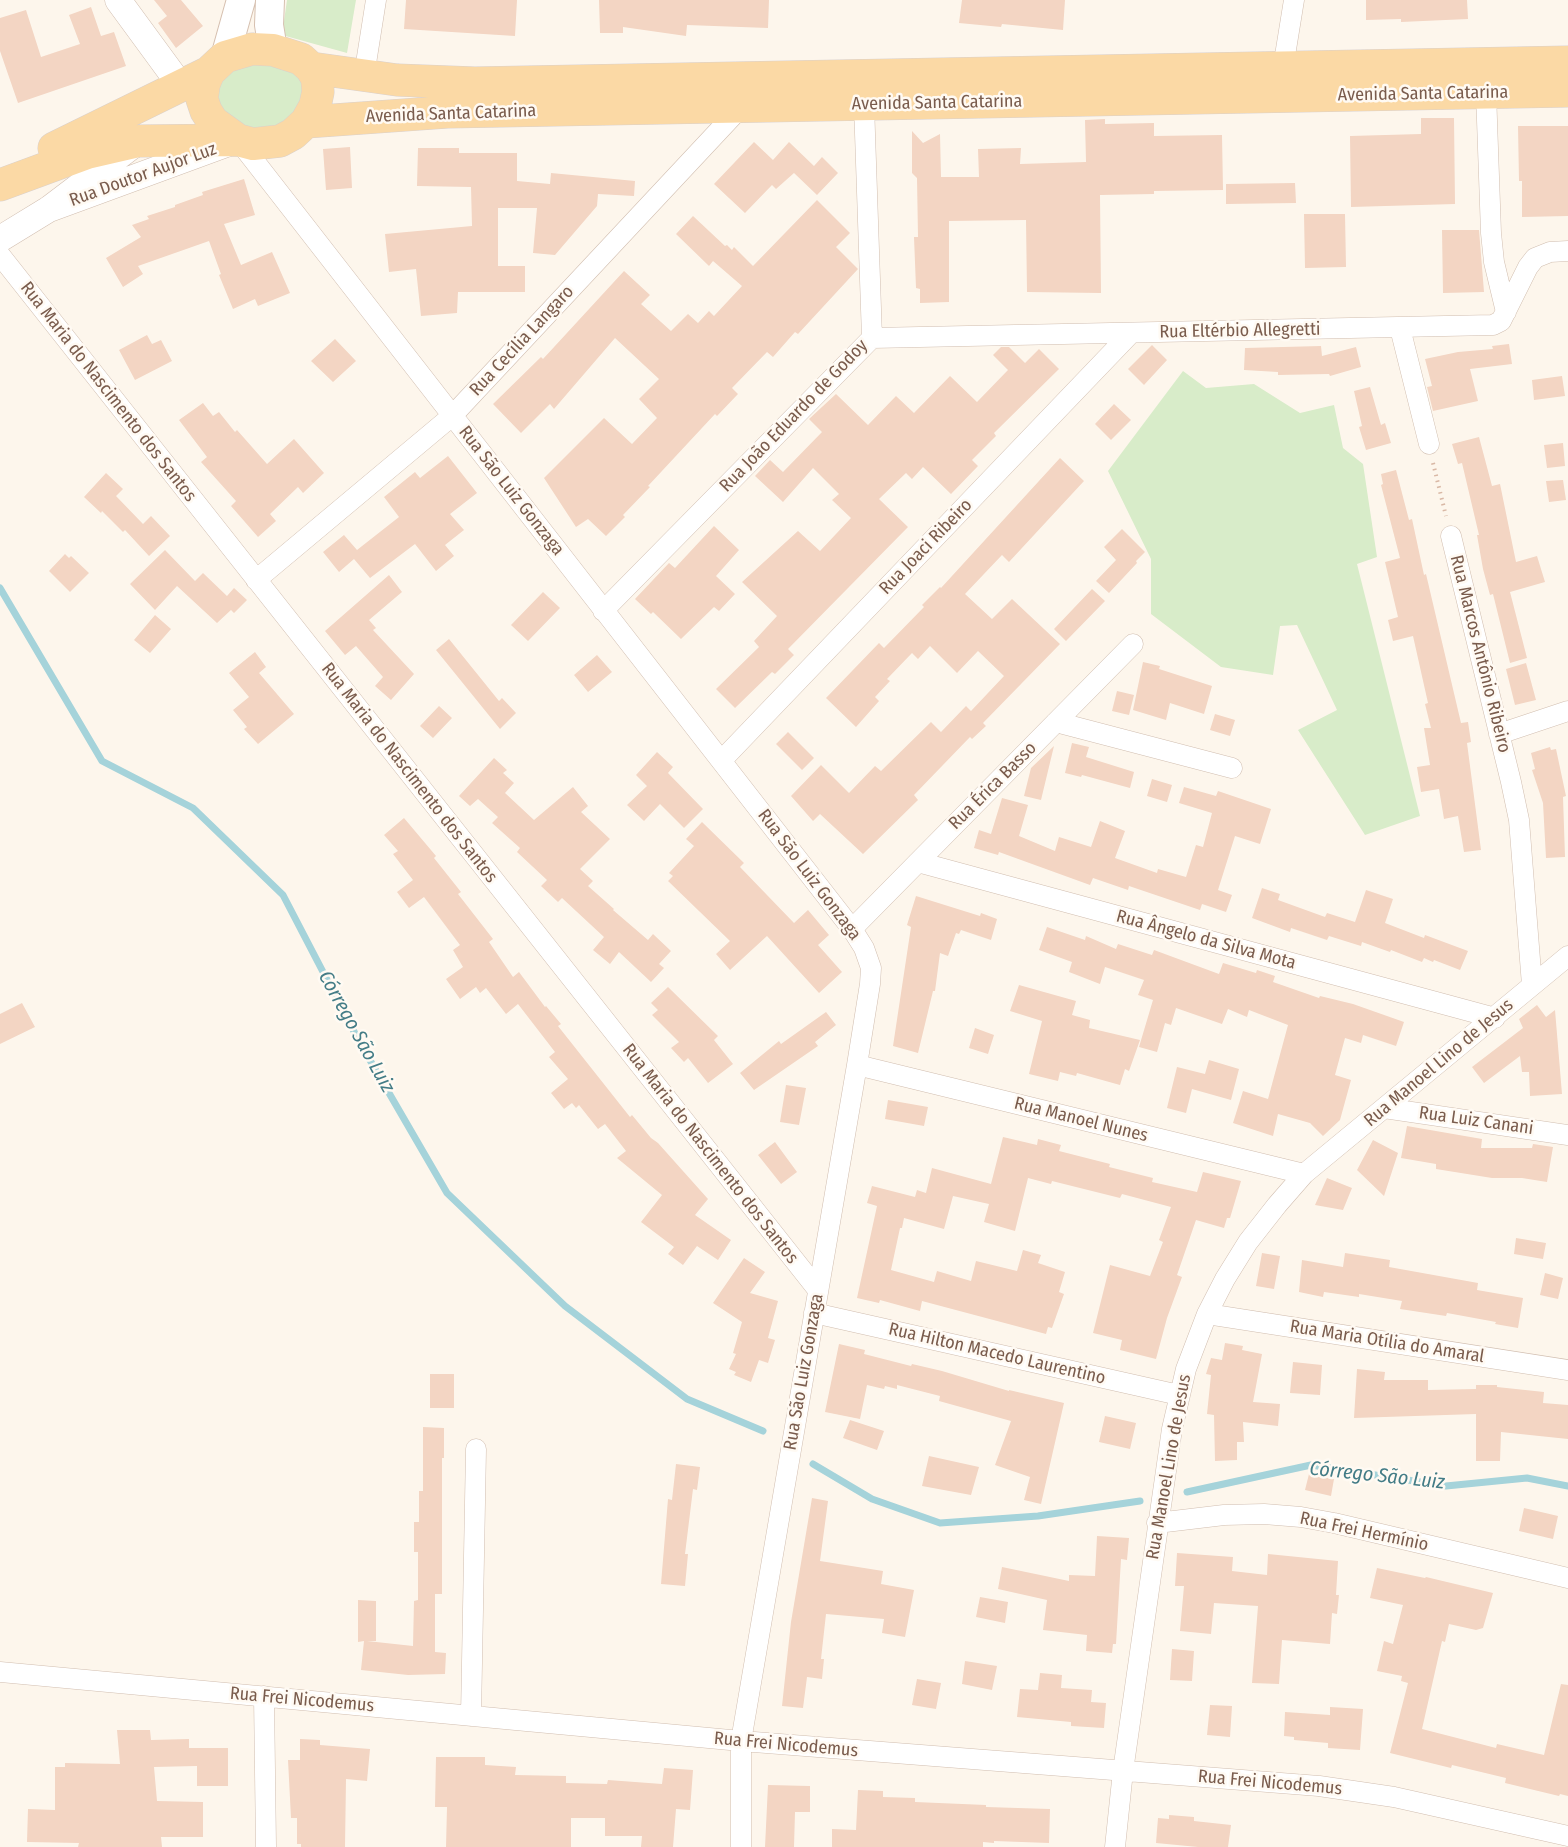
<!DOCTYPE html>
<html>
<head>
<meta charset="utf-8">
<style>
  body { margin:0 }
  canvas { display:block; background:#fdf6ec }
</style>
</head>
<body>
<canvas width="1568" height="1847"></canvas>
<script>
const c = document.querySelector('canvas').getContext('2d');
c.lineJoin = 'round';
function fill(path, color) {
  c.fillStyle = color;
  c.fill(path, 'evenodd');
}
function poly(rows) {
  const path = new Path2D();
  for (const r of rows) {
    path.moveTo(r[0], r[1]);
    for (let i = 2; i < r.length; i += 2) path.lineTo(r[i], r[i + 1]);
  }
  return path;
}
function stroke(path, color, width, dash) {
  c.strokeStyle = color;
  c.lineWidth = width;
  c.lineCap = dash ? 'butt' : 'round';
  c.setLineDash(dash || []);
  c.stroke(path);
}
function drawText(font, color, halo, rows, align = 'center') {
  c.font = font + ' "Fira Sans Condensed",sans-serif';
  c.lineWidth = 5;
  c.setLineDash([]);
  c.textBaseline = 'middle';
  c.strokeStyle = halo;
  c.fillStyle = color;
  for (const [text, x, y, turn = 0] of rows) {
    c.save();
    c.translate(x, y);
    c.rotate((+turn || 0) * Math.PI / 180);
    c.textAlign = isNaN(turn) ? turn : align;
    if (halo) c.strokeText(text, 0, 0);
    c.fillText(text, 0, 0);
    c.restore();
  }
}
const green = poly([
  [287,0,356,0,347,53,282,35],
  [253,61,304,71,309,107,269,133,238,129,222,113,217,91,222,77],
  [1183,371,1206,388,1254,384,1300,413,1334,405,1343,448,1363,464,1377,557,1357,564,1420,816,1365,835,1298,730,1337,710,1297,625,1280,626,1273,675,1221,667,1151,614,1151,559,1108,471]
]);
const stream = poly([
  [0,588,102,761,193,808,283,895,360,1043,447,1193,565,1306,687,1399,763,1431],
  [813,1464,872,1499,940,1523,1038,1516,1140,1501],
  [1187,1492,1311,1465,1446,1486,1527,1478,1568,1486]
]);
const building = poly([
  [154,0,181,0,203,26,176,48,158,23,167,16],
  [406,0,517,0,515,36,404,29],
  [599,0,769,0,768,28,687,25,686,36,623,27,623,33,600,33],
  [962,0,1065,0,1063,30,1002,24,1001,27,959,23],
  [1366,0,1467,0,1468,19,1401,22,1401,19,1366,20],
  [91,7,101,36,114,32,126,66,18,103,0,51,0,18,26,10,41,57,80,44,69,15],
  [1421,118,1454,118,1455,204,1351,207,1350,136,1421,134],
  [1105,119,1105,124,1154,123,1154,136,1222,135,1223,190,1154,191,1154,194,1100,195,1101,293,1027,292,1026,220,949,221,949,302,920,303,920,289,916,288,914,237,918,237,917,178,912,173,912,131,923,143,940,134,941,177,979,177,978,149,1021,148,1020,164,1086,162,1085,120],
  [1518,126,1568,126,1568,216,1522,217,1522,181,1519,181],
  [754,142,773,160,789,142,814,166,822,157,838,173,817,195,794,173,776,189,772,185,745,213,714,184],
  [350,147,352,188,326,190,323,149],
  [418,148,459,148,459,153,517,153,517,181,550,184,551,173,635,181,634,196,598,194,597,206,555,255,533,253,537,208,498,208,498,266,525,266,525,292,458,292,457,313,421,316,416,269,389,272,385,234,472,226,471,187,417,186],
  [244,179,255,215,224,224,241,265,272,252,290,293,258,306,255,299,233,309,219,275,221,274,209,241,138,266,143,274,123,287,106,258,141,237,132,225,149,219,147,216,175,207,175,205,203,195,202,192],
  [1295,183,1296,203,1226,204,1226,184],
  [817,200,850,233,836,247,858,269,798,334,795,332,773,357,767,352,732,388,738,394,717,416,715,414,648,486,650,487,623,515,625,517,606,536,588,519,576,527,544,478,604,418,632,444,657,418,639,399,659,379,615,338,554,409,550,404,521,433,493,404,541,357,543,359,624,271,650,295,641,304,671,331,688,314,698,323,709,311,714,316,742,286,713,261,709,266,676,234,693,216,725,246,727,245,732,250,734,247,753,266],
  [1304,214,1345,214,1346,267,1305,268],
  [1442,230,1479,230,1484,292,1443,293],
  [147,335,152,344,161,340,172,361,135,380,119,350],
  [335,339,356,361,333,382,311,361],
  [1509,344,1512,364,1470,369,1478,401,1433,411,1427,387,1432,386,1425,359,1458,352,1493,349,1492,346],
  [1152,345,1167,360,1144,385,1128,369],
  [1321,346,1322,356,1356,347,1361,367,1330,376,1329,374,1278,375,1278,372,1244,370,1245,348],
  [1001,347,1009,347,1025,363,1039,349,1059,369,994,433,996,436,972,460,978,466,951,494,923,467,912,479,906,473,879,499,908,527,788,649,794,655,775,674,772,672,735,708,716,689,759,647,754,641,777,616,742,582,798,531,820,551,851,518,832,500,839,494,813,468,783,502,755,476,770,460,783,472,822,432,809,419,836,394,868,425,896,396,914,413,950,376,977,402,1008,370,993,355],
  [1562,376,1565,396,1534,400,1532,380],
  [1370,387,1381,425,1385,423,1391,443,1366,450,1359,427,1362,426,1354,391],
  [203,403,213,416,219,412,235,432,237,430,267,464,294,439,324,473,303,493,298,487,270,514,276,521,258,537,231,506,236,501,201,462,207,457,179,420],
  [1114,404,1131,420,1111,440,1095,424],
  [1479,437,1492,486,1500,484,1516,562,1537,556,1545,582,1510,592,1527,658,1510,663,1493,594,1490,595,1483,569,1477,535,1479,535,1462,463,1458,464,1452,444],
  [1563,443,1565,466,1547,468,1544,445],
  [448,456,477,493,450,514,464,530,445,545,454,556,436,571,415,544,370,578,354,559,339,572,323,552,344,535,357,550,399,517,384,497,415,472,420,478],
  [1060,458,1084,481,1009,562,1002,555,965,594,992,619,1012,599,1060,644,983,723,986,726,972,739,970,737,914,795,918,800,863,854,820,814,813,821,791,796,821,765,849,793,875,766,881,771,931,722,941,732,966,706,971,711,1004,676,978,651,957,673,930,646,918,659,912,653,887,679,890,681,875,697,879,701,856,727,826,698,879,643,884,648,924,607,922,605,940,587,941,588],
  [1396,470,1409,520,1412,519,1424,575,1426,574,1461,723,1468,722,1471,742,1467,743,1481,850,1464,852,1458,816,1444,819,1439,789,1421,792,1417,767,1430,765,1424,728,1431,728,1425,704,1428,703,1413,636,1393,641,1388,620,1398,617,1385,562,1400,558,1381,485,1383,484,1381,474],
  [106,473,123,489,116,496,143,524,151,516,170,536,149,556,125,530,123,532,102,511,101,513,84,497],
  [1563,480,1566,500,1549,502,1546,481],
  [714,526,739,550,716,576,735,594,719,611,714,607,681,639,653,612,651,614,635,599,669,563,675,568],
  [1122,529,1145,552,1136,561,1137,563,1109,593,1096,581,1116,560,1104,547],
  [165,550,195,581,203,573,227,596,234,588,247,600,234,613,231,610,217,623,177,586,155,610,130,584],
  [65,554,69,558,71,556,89,573,70,592,49,571],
  [389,575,402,592,369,620,376,628,373,630,414,674,391,700,375,686,383,677,356,646,345,655,325,631],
  [1092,589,1105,601,1066,641,1054,629],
  [543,592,560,608,528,641,511,625],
  [155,615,171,629,150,653,134,640],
  [449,639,499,701,502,698,516,713,500,729,436,650],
  [255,652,266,667,259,673,294,714,258,744,244,729,247,727,233,710,249,697,229,673],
  [597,655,612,672,588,692,574,675],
  [1143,662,1160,666,1159,669,1212,686,1204,714,1170,703,1166,720,1133,710],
  [1526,663,1536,700,1515,705,1506,669],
  [1117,691,1134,695,1129,715,1112,711],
  [439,706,452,718,433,738,420,726],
  [1215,714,1235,720,1230,736,1210,730],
  [788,732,814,758,802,770,776,744],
  [1072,743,1089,747,1086,757,1134,772,1130,788,1082,775,1081,777,1065,773],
  [1054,746,1041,800,1024,796,1031,768],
  [1550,747,1551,750,1556,749,1566,796,1563,797,1565,857,1546,858,1543,803,1532,770,1535,769,1531,753],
  [657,752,673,767,668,773,703,809,684,828,660,804,644,821,627,805,647,786,636,775],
  [494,758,507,770,503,773,514,783,505,793,534,820,573,787,588,806,581,812,610,839,580,869,593,881,588,886,614,909,613,910,648,940,653,934,671,951,659,964,664,968,651,982,619,952,610,964,593,950,604,937,562,898,558,902,541,886,547,880,517,852,520,848,492,823,498,817,478,799,470,806,459,796],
  [1152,779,1172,785,1167,802,1147,796],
  [1184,787,1216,796,1218,791,1271,809,1260,844,1235,836,1218,890,1232,895,1226,912,1202,904,1200,910,1129,886,1128,890,1093,878,1090,885,999,852,998,855,974,848,979,830,991,834,1002,798,1028,805,1019,836,1055,851,1059,837,1091,847,1100,821,1125,831,1115,858,1157,873,1158,869,1186,877,1196,845,1203,847,1212,813,1179,803],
  [404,818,436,856,434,858,461,892,458,894,493,939,489,942,513,977,519,972,545,1007,546,1006,561,1024,558,1026,630,1117,632,1115,651,1138,658,1143,708,1199,695,1215,731,1240,718,1260,697,1246,683,1265,668,1254,674,1247,641,1222,662,1195,617,1158,626,1151,605,1124,598,1129,579,1105,576,1108,572,1103,564,1109,551,1093,568,1079,549,1057,555,1052,518,1004,506,1014,486,988,480,993,476,987,460,999,446,979,463,967,453,950,460,945,424,897,409,908,397,892,413,880,393,854,398,851,384,835],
  [702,822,744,863,740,867,794,923,808,910,829,935,818,945,842,972,819,993,767,936,730,970,716,954,730,941,668,881,673,876,669,873,694,846,686,839],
  [1262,888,1280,894,1278,900,1325,917,1327,913,1355,922,1366,890,1393,899,1385,923,1424,938,1425,935,1468,951,1460,970,1434,960,1433,962,1424,958,1422,962,1391,950,1390,952,1362,942,1361,946,1329,936,1327,940,1291,928,1290,932,1252,918],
  [916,896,980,916,981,913,997,919,991,940,961,930,959,934,956,933,948,956,940,953,935,991,933,991,918,1053,893,1046,911,927,907,925],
  [1047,927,1085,940,1086,936,1116,949,1118,944,1152,955,1154,950,1219,974,1223,963,1256,973,1257,970,1275,976,1273,982,1319,998,1320,996,1353,1004,1404,1022,1396,1046,1363,1035,1361,1043,1345,1038,1335,1075,1351,1080,1340,1120,1323,1136,1310,1123,1278,1114,1273,1136,1233,1123,1243,1091,1268,1099,1288,1025,1249,1010,1247,1017,1228,1009,1222,1024,1176,1008,1171,1025,1165,1023,1157,1052,1139,1047,1153,1000,1138,995,1144,980,1105,967,1100,984,1069,972,1072,962,1039,950],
  [1019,985,1076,1001,1072,1015,1090,1020,1089,1028,1140,1040,1129,1071,1125,1069,1120,1085,1077,1073,1076,1076,1060,1072,1058,1081,1029,1074,1042,1021,1010,1011],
  [668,987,718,1036,714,1040,733,1064,708,1083,688,1058,684,1062,671,1048,679,1042,652,1015,658,1010,651,1003],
  [22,1003,35,1027,0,1044,0,1014],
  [1537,1005,1546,1017,1555,1010,1562,1094,1530,1096,1529,1072,1522,1072,1520,1056,1484,1083,1472,1067,1523,1028,1519,1019],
  [826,1012,836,1025,815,1042,818,1046,754,1090,740,1073,779,1041,781,1044],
  [975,1028,994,1035,988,1054,969,1048],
  [1209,1060,1239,1069,1231,1100,1192,1089,1186,1113,1167,1108,1177,1067,1205,1074],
  [786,1085,806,1088,799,1125,780,1122],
  [888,1100,928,1107,924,1126,885,1119],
  [1407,1126,1482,1139,1481,1148,1532,1148,1533,1144,1553,1147,1547,1182,1522,1178,1492,1178,1436,1169,1436,1164,1401,1158],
  [1003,1137,1037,1145,1038,1139,1061,1145,1059,1151,1110,1164,1109,1167,1153,1178,1152,1182,1197,1192,1203,1172,1241,1181,1230,1218,1227,1218,1224,1228,1196,1220,1177,1275,1182,1277,1167,1318,1156,1359,1120,1350,1122,1340,1093,1333,1110,1265,1150,1276,1163,1242,1159,1240,1171,1207,1122,1194,1120,1198,1052,1181,1051,1184,1028,1178,1015,1231,984,1222,989,1204,953,1196,944,1229,904,1218,902,1228,900,1228,891,1270,934,1282,937,1271,971,1281,976,1261,1017,1271,1023,1250,1041,1255,1038,1263,1065,1272,1059,1292,1064,1294,1052,1328,1048,1327,1046,1334,922,1301,920,1311,880,1300,879,1303,857,1298,877,1206,867,1203,872,1186,915,1197,917,1190,926,1193,932,1168,991,1184],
  [1373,1140,1398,1153,1384,1196,1357,1170],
  [775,1142,797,1172,781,1184,758,1155],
  [1327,1178,1352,1188,1343,1210,1315,1205],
  [1516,1238,1546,1243,1543,1259,1514,1254],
  [1262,1253,1280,1256,1274,1289,1256,1286],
  [1345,1253,1390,1260,1389,1267,1478,1283,1477,1290,1523,1298,1518,1328,1495,1324,1496,1322,1447,1313,1446,1316,1400,1309,1402,1301,1359,1294,1359,1297,1324,1292,1323,1297,1299,1292,1302,1260,1343,1267],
  [744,1258,765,1272,750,1293,778,1301,768,1338,775,1340,768,1363,759,1360,751,1382,734,1375,736,1372,729,1369,736,1354,733,1353,742,1322,713,1303],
  [1545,1273,1563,1278,1558,1299,1540,1295],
  [1225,1343,1243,1346,1242,1350,1262,1354,1253,1402,1280,1404,1278,1426,1243,1422,1244,1442,1237,1442,1237,1460,1215,1461,1214,1415,1207,1414,1211,1375,1206,1374,1211,1358,1222,1360],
  [839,1344,865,1350,864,1354,911,1366,912,1364,942,1371,1009,1391,1009,1390,1064,1403,1041,1504,1024,1500,1030,1477,995,1465,1011,1421,939,1401,940,1396,897,1385,897,1389,885,1386,884,1389,867,1385,860,1419,825,1412],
  [1293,1362,1322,1365,1320,1395,1290,1393],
  [1357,1369,1385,1372,1384,1380,1428,1380,1428,1390,1476,1389,1476,1385,1497,1385,1497,1387,1544,1392,1543,1403,1568,1405,1568,1439,1501,1432,1500,1461,1476,1461,1476,1414,1354,1418],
  [430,1374,454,1374,454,1408,430,1408],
  [1105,1416,1136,1423,1130,1449,1099,1442],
  [850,1420,884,1431,877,1450,843,1438],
  [423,1427,444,1428,444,1458,442,1458,442,1594,435,1594,435,1652,446,1653,445,1674,408,1675,361,1670,364,1641,358,1642,358,1600,376,1601,376,1641,367,1641,413,1646,414,1601,418,1600,418,1552,414,1552,414,1522,419,1522,419,1491,423,1491],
  [929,1456,979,1467,971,1495,922,1486],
  [676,1464,700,1467,697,1490,693,1489,685,1554,688,1554,685,1586,661,1584,668,1499,672,1500],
  [1309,1474,1334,1479,1331,1496,1305,1490],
  [812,1498,828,1501,820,1561,883,1571,881,1584,914,1590,905,1637,882,1633,884,1619,826,1614,821,1659,824,1659,822,1679,807,1677,803,1708,782,1706,791,1622],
  [1524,1508,1558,1516,1553,1539,1519,1531],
  [1097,1536,1129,1538,1127,1560,1121,1559,1116,1644,1113,1644,1112,1653,1086,1651,1087,1635,1043,1630,1047,1600,998,1589,1002,1567,1069,1581,1069,1575,1095,1576],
  [1177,1553,1233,1557,1232,1571,1267,1575,1268,1554,1338,1561,1336,1595,1339,1595,1337,1614,1332,1613,1330,1644,1282,1640,1279,1684,1252,1683,1258,1606,1214,1603,1211,1634,1180,1631,1184,1586,1175,1586],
  [1377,1568,1425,1578,1426,1577,1493,1593,1483,1628,1476,1630,1449,1624,1445,1642,1442,1641,1422,1729,1496,1748,1497,1744,1544,1755,1561,1684,1568,1685,1568,1796,1560,1794,1559,1796,1505,1783,1506,1778,1452,1765,1451,1768,1390,1753,1408,1683,1401,1681,1402,1676,1377,1671,1384,1641,1393,1644,1403,1605,1370,1598],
  [980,1597,1008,1602,1005,1623,976,1617],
  [1172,1649,1194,1651,1192,1681,1170,1680],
  [965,1661,997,1666,992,1690,962,1684],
  [1040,1673,1062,1675,1061,1688,1092,1690,1091,1702,1106,1703,1104,1728,1071,1726,1071,1722,1017,1717,1020,1689,1038,1690],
  [917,1679,941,1683,936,1709,912,1705],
  [1210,1705,1232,1706,1230,1737,1207,1735],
  [1330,1707,1363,1709,1360,1750,1328,1748,1328,1743,1294,1740,1294,1737,1284,1736,1285,1712,1330,1715],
  [117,1730,150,1730,151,1740,189,1739,189,1748,228,1748,228,1786,197,1786,197,1766,154,1767,157,1801,203,1802,203,1837,161,1837,162,1847,78,1847,79,1843,27,1842,28,1809,55,1810,55,1767,65,1767,65,1763,120,1764],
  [300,1739,320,1740,320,1745,370,1749,367,1781,346,1779,345,1847,301,1847,301,1844,297,1844,297,1818,291,1818,288,1760,300,1760],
  [436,1757,485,1757,485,1765,516,1767,515,1775,566,1776,566,1783,607,1784,608,1780,662,1784,664,1768,693,1770,690,1810,676,1809,673,1847,641,1847,642,1836,605,1836,605,1818,571,1818,571,1847,446,1847,447,1807,435,1807],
  [768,1785,810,1786,810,1812,795,1812,794,1847,765,1847],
  [858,1790,883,1791,883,1797,915,1798,915,1802,986,1805,986,1807,1050,1809,1049,1843,994,1841,994,1843,983,1842,983,1847,832,1847,832,1829,856,1830],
  [1169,1815,1194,1817,1194,1821,1231,1825,1228,1847,1198,1847,1156,1843,1158,1818,1169,1819]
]);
const path = poly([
  [1433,463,1446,516]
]);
const minor = poly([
  [1283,68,1294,0],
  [364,76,376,0],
  [1486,92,1491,233,1494,262,1506,312],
  [238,140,852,929,864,948,871,968,870,984,857,1065,741,1741,741,1847],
  [0,255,818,1290],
  [1400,328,1429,444],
  [872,338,1493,325,1501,321,1528,267,1535,258,1550,252,1568,251],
  [1451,536,1511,782,1519,820,1532,985],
  [256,580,452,416,741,107],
  [603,611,872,338,864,104],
  [1056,722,1232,768],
  [1499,734,1568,711],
  [721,761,1131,333],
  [918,862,1495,1018],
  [852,929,1133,644],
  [857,1065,1304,1174],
  [1384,1108,1568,1135],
  [814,1313,1179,1395],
  [1207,1314,1568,1370],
  [1157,1523,1224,1515,1264,1514,1301,1517,1334,1523,1568,1578],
  [0,1672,741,1741,1319,1786,1394,1797,1568,1836],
  [264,1696,266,1847],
  [471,1716,476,1449],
  [1115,1847,1123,1771,1172,1429,1186,1369,1207,1314,1225,1279,1248,1242,1277,1205,1304,1174,1568,956]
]);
const tertiary = poly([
  [118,0,181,86],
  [49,209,226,144],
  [0,239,49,209,136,143]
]);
const secondary = poly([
  [270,0,269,25,273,50],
  [225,57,241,0]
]);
const primary = poly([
  [252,49,273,50,301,59,311,68,317,78,318,92,315,106,306,122,293,134,280,141,253,144,238,140,213,122,206,111,202,99,204,84,209,72,225,57,252,49],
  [311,68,397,80,475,83,1568,62],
  [306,122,447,112,1568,91],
  [54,148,209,72],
  [0,185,87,153,139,141,238,140]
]);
const streetNames = [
  ["Avenida Santa Catarina",1423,94,-1],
  ["Avenida Santa Catarina",937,103,-1],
  ["Avenida Santa Catarina",451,114,-2],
  ["Rua Doutor Aujor Luz",143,175,-20],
  ["Rua Eltérbio Allegretti",1240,331,-1],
  ["Rua Cecília Langaro",522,341,-47],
  ["Rua Maria do Nascimento dos Santos",108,392,52],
  ["Rua João Eduardo de Godoy",794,416,-46],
  ["Rua São Luiz Gonzaga",511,491,52],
  ["Rua Joaci Ribeiro",926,547,-46],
  ["Rua Marcos Antônio Ribeiro",1480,654,76],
  ["Rua Maria do Nascimento dos Santos",409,773,52],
  ["Rua Érica Basso",993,786,-45],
  ["Rua São Luiz Gonzaga",809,875,53],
  ["Rua Ângelo da Silva Mota",1206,940,15],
  ["Rua Manoel Lino de Jesus",1439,1063,-40],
  ["Rua Manoel Nunes",1081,1120,14],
  ["Rua Luiz Canani",1476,1121,8],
  ["Rua Maria do Nascimento dos Santos",710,1154,52],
  ["Rua Maria Otília do Amaral",1387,1342,9],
  ["Rua Hilton Macedo Laurentino",997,1354,13],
  ["Rua São Luiz Gonzaga",804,1372,-80],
  ["Rua Manoel Lino de Jesus",1169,1467,-80],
  ["Rua Frei Hermínio",1364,1532,12],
  ["Rua Frei Nicodemus",302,1700,5],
  ["Rua Frei Nicodemus",786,1745,5],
  ["Rua Frei Nicodemus",1270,1783,5]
];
const waterNames = [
  ["Córrego São Luiz",356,1032,61],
  ["Córrego São Luiz",1377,1476,6]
];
fill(green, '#d8ecc9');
stroke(stream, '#a5d3da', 7);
fill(building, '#f3d5c3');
stroke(minor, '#d1beb0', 21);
stroke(tertiary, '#d1beb0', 27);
stroke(secondary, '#d6c0b0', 30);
stroke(primary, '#dad1cd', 33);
stroke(path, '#d9b8a5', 4, [1.5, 4.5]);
stroke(minor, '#fff', 20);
stroke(tertiary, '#fff', 26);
stroke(secondary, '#fff', 28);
stroke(primary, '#fbd9a5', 32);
drawText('18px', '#7a5c4d', '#fffaf3', streetNames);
drawText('italic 20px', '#437c86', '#fffaf3', waterNames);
</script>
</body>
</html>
